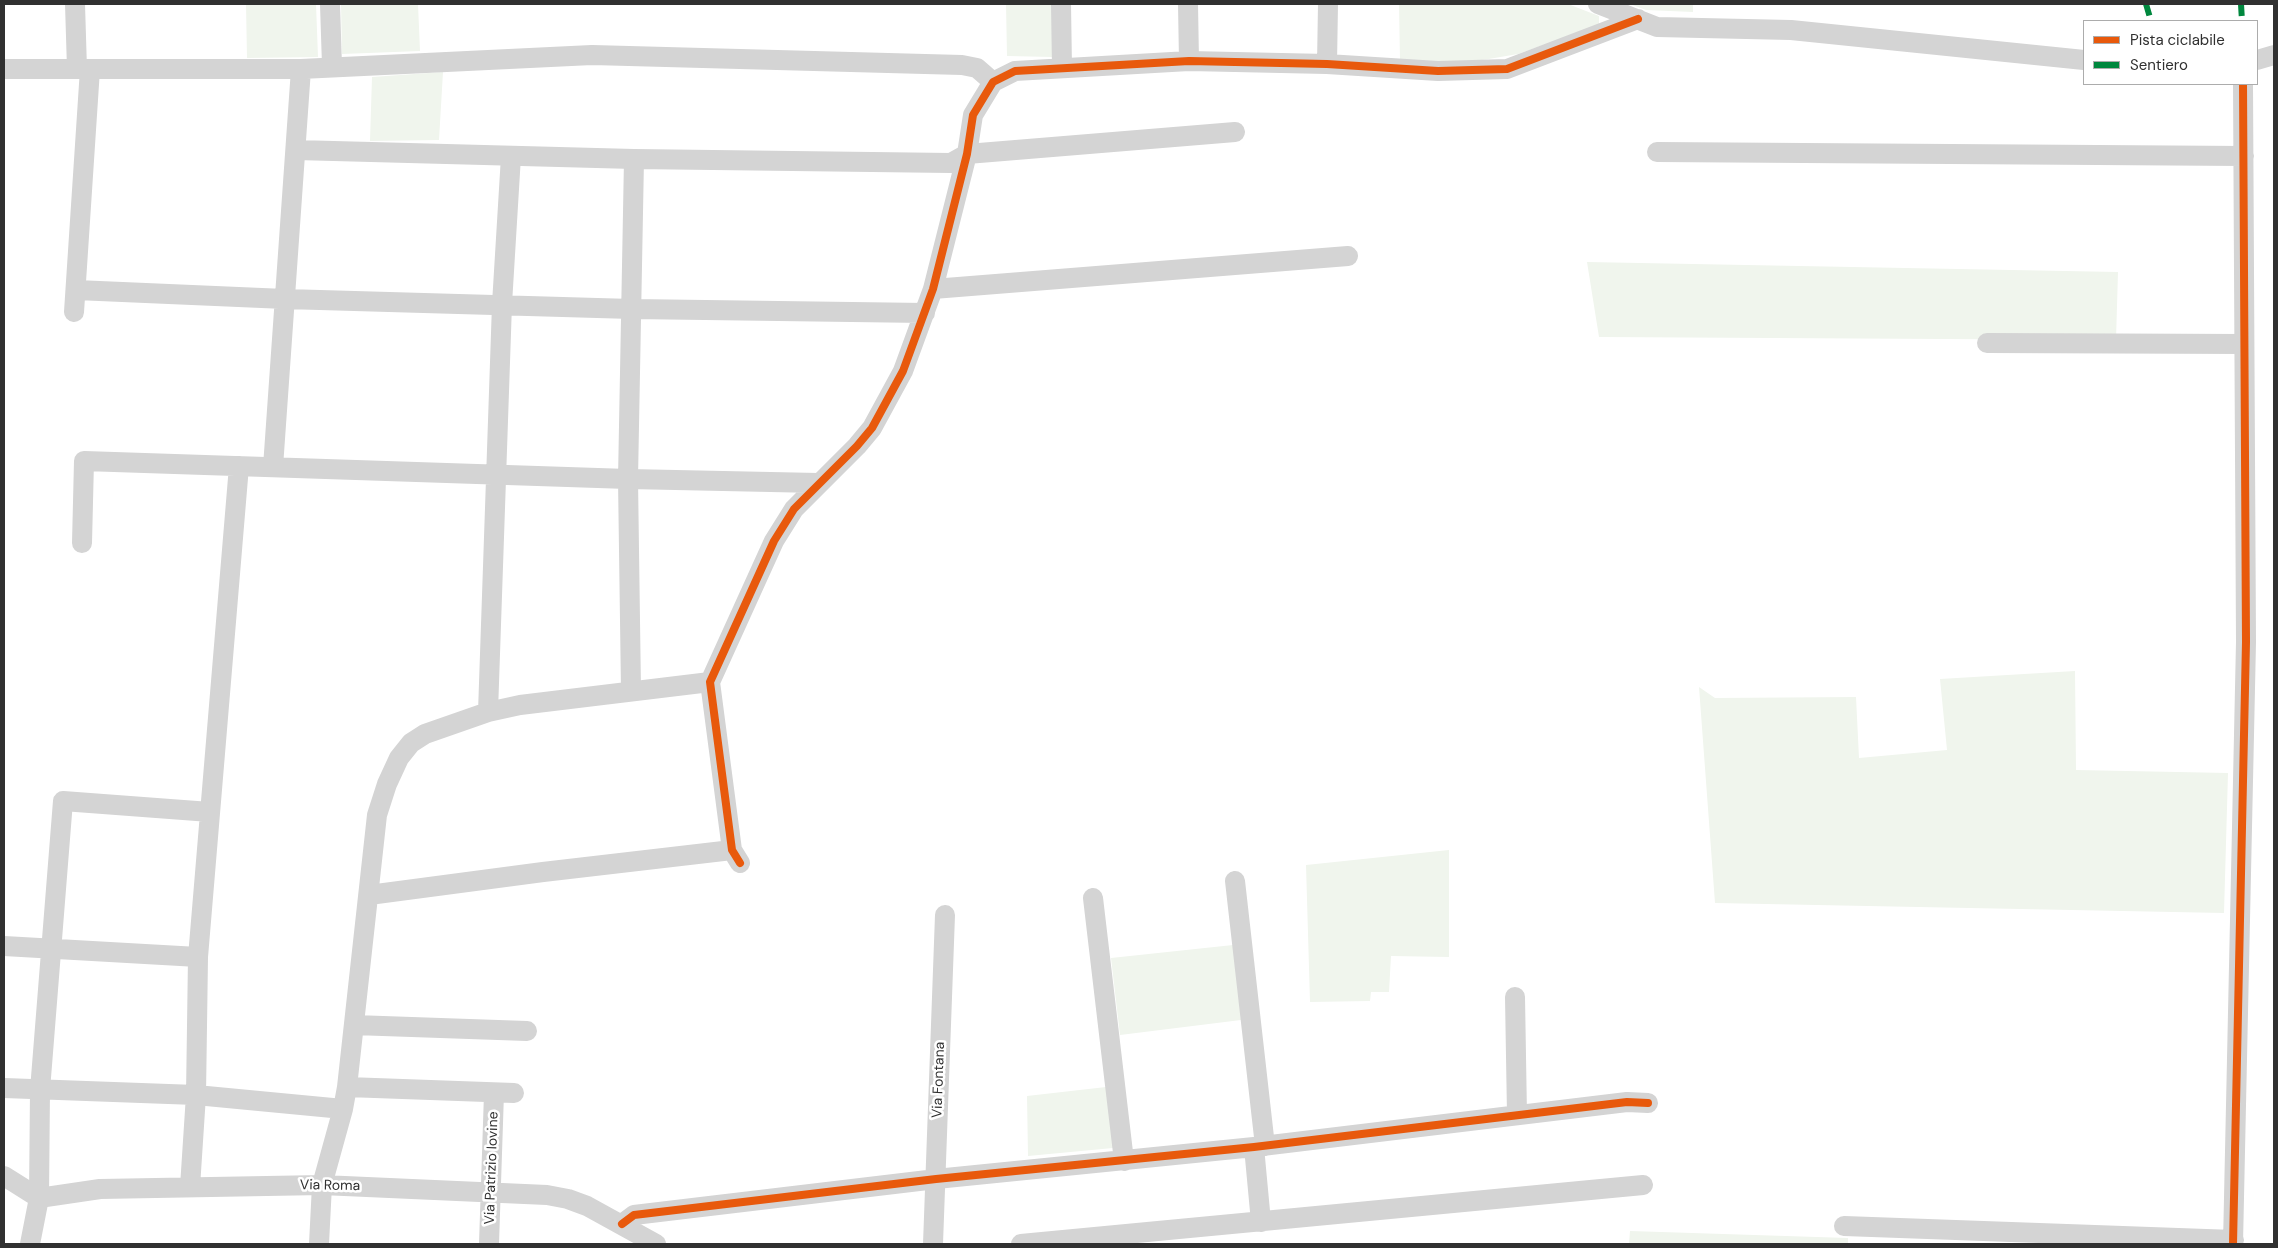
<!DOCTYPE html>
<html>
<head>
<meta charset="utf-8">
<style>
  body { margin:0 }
  #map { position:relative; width:2278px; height:1248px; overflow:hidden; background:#fff; font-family:"DM Sans",sans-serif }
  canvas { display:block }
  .frame { position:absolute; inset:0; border:5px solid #303030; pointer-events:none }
  .legend { position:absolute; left:2083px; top:20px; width:175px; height:65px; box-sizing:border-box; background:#fff; border:1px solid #acacac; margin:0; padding:6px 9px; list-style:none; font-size:15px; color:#303030 }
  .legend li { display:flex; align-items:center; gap:10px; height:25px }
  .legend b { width:25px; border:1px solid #acacac }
</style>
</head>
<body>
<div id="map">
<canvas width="2278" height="1248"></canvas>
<div class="frame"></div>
<ul class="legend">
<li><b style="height:6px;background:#e8590c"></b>Pista ciclabile</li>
<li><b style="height:6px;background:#00873e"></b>Sentiero</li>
</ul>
</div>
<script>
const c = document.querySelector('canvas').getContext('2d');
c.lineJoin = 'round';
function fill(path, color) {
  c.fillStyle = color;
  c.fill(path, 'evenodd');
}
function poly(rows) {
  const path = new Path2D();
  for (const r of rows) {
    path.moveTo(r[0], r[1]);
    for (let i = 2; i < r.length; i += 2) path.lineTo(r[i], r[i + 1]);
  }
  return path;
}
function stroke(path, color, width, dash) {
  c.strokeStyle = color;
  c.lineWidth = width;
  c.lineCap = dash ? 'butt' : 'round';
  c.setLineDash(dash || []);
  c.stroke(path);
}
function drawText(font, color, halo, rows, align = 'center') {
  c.font = font + ' "DM Sans",sans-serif';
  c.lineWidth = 5;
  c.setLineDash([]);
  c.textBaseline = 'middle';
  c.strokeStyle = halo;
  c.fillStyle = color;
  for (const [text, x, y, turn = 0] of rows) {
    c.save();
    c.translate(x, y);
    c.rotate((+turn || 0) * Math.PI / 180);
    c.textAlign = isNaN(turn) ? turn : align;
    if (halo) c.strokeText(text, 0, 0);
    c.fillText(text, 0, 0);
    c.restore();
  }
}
const green = poly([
  [246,4,316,4,318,57,247,58],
  [341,4,418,4,420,51,342,54],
  [1006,4,1053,4,1053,57,1007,56],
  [1399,4,1568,4,1599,16,1599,25,1518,54,1471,62,1400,61],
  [1630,4,1693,4,1693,12,1646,10],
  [443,72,439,140,370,141,372,77],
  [1587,262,2118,272,2116,340,1599,337],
  [2075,671,2076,770,2228,773,2224,913,1715,903,1699,687,1715,698,1856,697,1859,758,1947,750,1940,679],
  [1449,850,1449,957,1391,956,1389,992,1371,992,1370,1001,1310,1002,1306,865],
  [1233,945,1241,1020,1120,1035,1111,958],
  [1106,1087,1113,1148,1028,1156,1027,1096],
  [1630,1231,1848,1238,1848,1244,1629,1244]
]);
const minor = poly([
  [75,4,77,69],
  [330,4,332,66],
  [1061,4,1062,68],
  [1188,4,1189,61],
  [1598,4,1657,27,1791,30,2084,60],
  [2257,60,2274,55],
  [1327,64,1328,4],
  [4,69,301,69,592,55,962,65,977,68,993,82],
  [296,150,634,159,951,163,967,154,1235,132],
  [1657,152,2244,156],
  [933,289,1348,256],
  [76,290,285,299,632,309,925,313],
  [74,312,90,69],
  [1987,343,2244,344],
  [273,467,301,69],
  [82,543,84,461,628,479,818,483],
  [631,691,628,479,634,159],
  [488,712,502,304,511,156],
  [740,863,732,850,710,682,774,541,794,509,857,446,872,428,903,371,933,289,967,154,973,115,993,82,1015,71,1189,61,1327,64,1438,71,1507,69,1638,19],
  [1235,881,1265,1146],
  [369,895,543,872,732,850],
  [1093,898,1124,1161],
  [4,946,198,957],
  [1515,997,1517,1115],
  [354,1025,527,1031],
  [347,1087,514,1093],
  [4,1088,196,1095,343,1109],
  [1254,1147,1261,1222],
  [4,1176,39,1198],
  [190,1187,196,1095,198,957,239,466],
  [39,1198,40,1090,63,801,210,812],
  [622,1224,634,1215,936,1179,1254,1147,1627,1102,1648,1103],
  [1844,1226,2234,1240],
  [30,1244,39,1198,100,1189,322,1185,547,1195,568,1199,587,1206,656,1244],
  [319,1244,322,1185,343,1109,347,1087,377,815,387,784,399,758,411,743,425,734,488,712,520,705,710,682],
  [489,1244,494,1093],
  [933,1244,945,915],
  [1021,1244,1643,1185],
  [2233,1244,2246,642,2243,84]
]);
const quiet = poly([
  [2146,4,2151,21],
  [2241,4,2242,21]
]);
const cycleway = poly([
  [740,863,732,850,710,682,774,541,794,509,857,446,872,428,903,371,933,289,967,154,973,115,993,82,1015,71,1189,61,1327,64,1438,71,1507,69,1638,19],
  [622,1224,634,1215,936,1179,1254,1147,1627,1102,1648,1103],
  [2233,1244,2246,642,2243,84]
]);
const streetNames = [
  ["Via Fontana",939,1080,-88],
  ["Via Patrizio Iovine",492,1168,-88],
  ["Via Roma",330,1186,1]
];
fill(green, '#f0f5ed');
stroke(minor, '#d4d4d4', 20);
stroke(quiet, '#00873e', 6, [12, 6]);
stroke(cycleway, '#e8590c', 8);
drawText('14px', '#303030', '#fff', streetNames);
</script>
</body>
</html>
